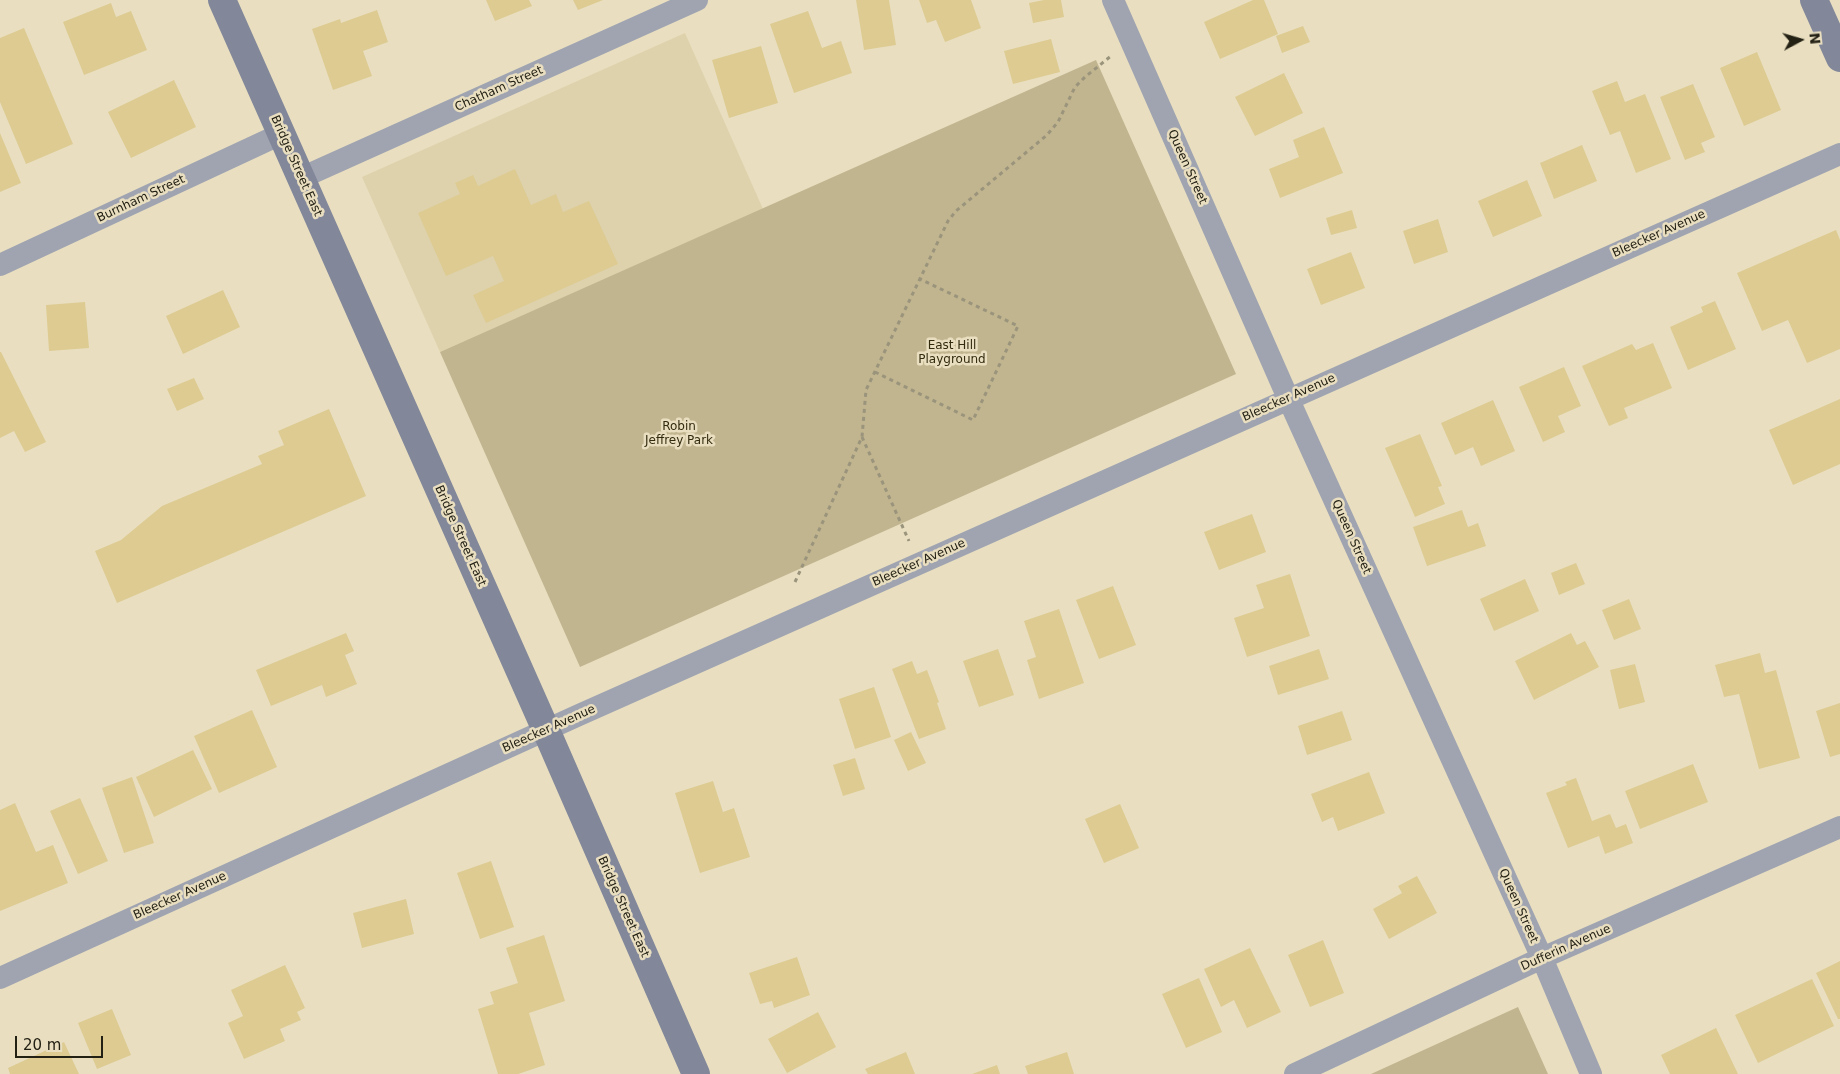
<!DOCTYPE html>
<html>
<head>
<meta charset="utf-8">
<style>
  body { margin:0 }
  #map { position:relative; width:1840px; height:1074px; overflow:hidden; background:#e9dfc0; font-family:"DejaVu Sans",sans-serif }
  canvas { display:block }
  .north { position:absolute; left:1775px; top:15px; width:50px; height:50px; -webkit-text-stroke:4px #e9dfc0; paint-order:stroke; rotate:84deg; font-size:14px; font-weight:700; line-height:20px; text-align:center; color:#232014 }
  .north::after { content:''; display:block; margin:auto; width:18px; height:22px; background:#232014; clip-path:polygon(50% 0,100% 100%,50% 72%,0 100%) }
  .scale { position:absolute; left:15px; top:1036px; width:88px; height:22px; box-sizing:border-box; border:2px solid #232014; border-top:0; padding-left:6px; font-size:15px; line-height:18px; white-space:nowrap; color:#232014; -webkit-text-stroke:4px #e9dfc0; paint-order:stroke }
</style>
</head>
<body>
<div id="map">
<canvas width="1840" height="1074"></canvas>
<div class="north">N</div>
<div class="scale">20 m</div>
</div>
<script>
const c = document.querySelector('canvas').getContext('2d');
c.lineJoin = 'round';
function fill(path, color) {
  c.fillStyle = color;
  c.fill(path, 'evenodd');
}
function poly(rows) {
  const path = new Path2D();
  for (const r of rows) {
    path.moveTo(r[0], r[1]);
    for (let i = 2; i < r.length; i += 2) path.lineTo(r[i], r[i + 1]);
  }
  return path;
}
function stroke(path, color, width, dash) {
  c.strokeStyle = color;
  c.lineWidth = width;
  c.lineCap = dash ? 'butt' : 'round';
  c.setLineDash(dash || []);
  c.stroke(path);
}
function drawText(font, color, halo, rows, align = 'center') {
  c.font = font + ' "DejaVu Sans",sans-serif';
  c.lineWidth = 5;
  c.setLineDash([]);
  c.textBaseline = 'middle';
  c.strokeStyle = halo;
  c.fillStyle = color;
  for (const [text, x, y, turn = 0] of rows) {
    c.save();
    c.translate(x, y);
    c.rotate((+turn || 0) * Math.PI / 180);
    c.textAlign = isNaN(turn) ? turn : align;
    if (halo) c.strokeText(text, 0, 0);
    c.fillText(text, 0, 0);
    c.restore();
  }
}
const built = poly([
  [685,33,763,209,440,352,362,177]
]);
const green = poly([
  [1096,60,1236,374,580,667,440,352],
  [1518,1007,1548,1074,1371,1074]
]);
const building = poly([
  [486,0,529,0,532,6,495,21],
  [573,0,603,0,578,10],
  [856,0,889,0,896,45,864,50],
  [919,0,971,0,981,28,945,42,936,20,927,23],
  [1044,0,1061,0,1064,17,1033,23,1029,3],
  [1253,0,1264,0,1278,34,1220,59,1204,22],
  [111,3,116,17,131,11,147,50,84,75,63,22],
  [377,10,388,42,363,51,372,76,333,90,312,29,340,19,341,23],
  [808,11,822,48,841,41,852,73,794,93,770,24],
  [1303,26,1310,42,1282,53,1276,36],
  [24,28,73,144,26,164,0,102,0,38],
  [1051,39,1060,72,1013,84,1004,51],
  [761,46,778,103,729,118,712,60],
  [1757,52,1781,110,1744,126,1720,68],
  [1284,73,1303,113,1255,136,1235,97],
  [174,80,196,127,131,158,108,112],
  [1617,81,1625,102,1645,94,1671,159,1636,173,1620,131,1610,135,1592,91],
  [1693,84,1715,137,1701,143,1705,152,1685,160,1660,97],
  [1324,127,1343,173,1280,198,1269,169,1299,157,1293,140],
  [0,133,21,183,0,192],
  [1582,145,1597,181,1554,199,1540,163],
  [515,169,531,205,556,194,563,212,589,201,618,264,486,323,473,295,504,281,493,256,446,276,418,213,460,194,455,183,473,175,478,186],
  [1527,180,1542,216,1493,237,1478,201],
  [1352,210,1357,228,1331,235,1326,218],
  [1438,219,1448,252,1414,264,1403,231],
  [1836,230,1840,240,1840,349,1807,363,1788,320,1762,331,1737,273],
  [1351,252,1365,288,1321,305,1307,269],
  [223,290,240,327,183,354,166,316],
  [1715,301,1736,349,1688,370,1670,327,1703,312,1701,307],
  [85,302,89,348,49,351,46,305],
  [1653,343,1672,388,1624,408,1628,418,1609,426,1582,366,1632,344,1636,350],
  [0,352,1,352,46,442,25,452,14,431,0,438],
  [1564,367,1581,406,1558,416,1565,432,1543,442,1519,387],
  [194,378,204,399,177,411,167,389],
  [1840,399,1840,464,1793,485,1769,430],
  [1493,400,1515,451,1481,466,1473,447,1455,455,1441,423],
  [329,409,366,496,117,603,95,551,121,540,162,506,262,464,258,456,284,445,278,431],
  [1420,434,1442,486,1438,487,1445,504,1415,517,1385,448],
  [1462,510,1468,527,1478,523,1486,546,1427,566,1413,527],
  [1252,514,1266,552,1219,570,1204,532],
  [1576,563,1585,584,1559,595,1551,573],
  [1290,574,1310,636,1247,657,1234,618,1264,608,1256,585],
  [1525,579,1539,611,1494,631,1480,599],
  [1113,586,1136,645,1099,659,1076,600],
  [1629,599,1641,629,1614,640,1602,610],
  [1059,609,1084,683,1039,699,1027,660,1036,657,1024,621],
  [346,633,354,651,345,655,357,684,326,697,322,685,271,706,256,670],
  [1571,633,1577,645,1585,641,1599,667,1534,700,1515,661],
  [998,649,1014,695,979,707,963,661],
  [1319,649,1329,679,1278,695,1269,666],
  [1760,653,1765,673,1776,670,1800,758,1759,769,1739,694,1724,697,1715,665],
  [912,661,917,674,927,670,939,702,937,703,946,729,919,739,892,669],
  [1635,664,1645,702,1619,709,1610,670],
  [874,687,891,737,855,749,839,699],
  [1840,703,1840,754,1830,757,1816,711],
  [252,710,277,767,219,793,194,736],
  [1342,711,1352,740,1307,755,1298,726],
  [911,732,926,763,908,771,894,740],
  [193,750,212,789,154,817,136,777],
  [855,758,865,789,843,796,833,765],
  [1693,764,1708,802,1640,829,1625,791],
  [1369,772,1385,813,1338,831,1333,817,1322,822,1311,794],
  [132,777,154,843,124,853,102,788],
  [1576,778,1592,821,1610,814,1616,828,1626,824,1633,843,1605,854,1599,836,1568,848,1546,793,1567,785,1565,782],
  [713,781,723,812,734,808,750,857,700,873,675,793],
  [80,798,108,861,78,874,50,811],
  [15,803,36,852,53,845,68,883,0,911,0,810],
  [1120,804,1139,848,1104,863,1085,819],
  [491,861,514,927,480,939,457,873],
  [1417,876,1437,913,1389,939,1373,909,1402,893,1398,886],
  [406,899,414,934,362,948,353,913],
  [544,935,565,1001,529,1013,545,1065,518,1074,498,1074,478,1009,494,1004,490,992,518,983,506,948],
  [1323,940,1344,993,1310,1007,1288,955],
  [1250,948,1281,1012,1247,1028,1234,1000,1221,1007,1204,969],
  [797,957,810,995,774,1008,772,1001,760,1004,749,973],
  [1840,961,1840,1019,1838,1019,1816,973],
  [285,965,305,1008,297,1012,301,1020,280,1029,285,1041,244,1059,228,1023,243,1016,231,990],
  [1199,978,1222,1032,1186,1048,1162,994],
  [1812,979,1834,1026,1758,1063,1735,1015],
  [112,1009,131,1055,97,1069,78,1023],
  [818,1012,836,1047,787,1073,768,1039],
  [1716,1028,1738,1074,1670,1074,1661,1055],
  [64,1042,79,1074,10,1074,8,1068],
  [906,1052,915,1074,868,1074,865,1069],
  [1067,1052,1074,1074,1028,1074,1025,1066],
  [997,1065,1000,1074,972,1074]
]);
const path = poly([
  [875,372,973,420,1018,326,920,279],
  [862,437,909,541],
  [795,582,862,437,866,390,948,221,956,211,1047,135,1058,122,1075,87,1085,77,1111,56]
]);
const street = poly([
  [1113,0,1288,398,1542,958,1591,1074],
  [301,178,697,0],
  [0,265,281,134],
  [0,978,579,715,1840,154],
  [1295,1074,1542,958,1840,827]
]);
const secondary = poly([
  [222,0,546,730,696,1074],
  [1814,0,1840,58]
]);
const streetNames = [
  ["Chatham Street",499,89,-24],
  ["Bridge Street East",296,166,66],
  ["Queen Street",1187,167,66],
  ["Burnham Street",141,199,-25],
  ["Bleecker Avenue",1659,234,-24],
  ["Bleecker Avenue",1289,398,-24],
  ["Bridge Street East",460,536,66],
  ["Queen Street",1351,537,66],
  ["Bleecker Avenue",919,563,-24],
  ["Bleecker Avenue",549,729,-24],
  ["Bleecker Avenue",180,896,-24],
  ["Queen Street",1518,906,66],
  ["Bridge Street East",623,907,66],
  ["Dufferin Avenue",1566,948,-24]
];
const parkNames = [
  ["East Hill",952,346],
  ["Playground",952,360],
  ["Robin",679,427],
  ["Jeffrey Park",679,441]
];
fill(built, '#ded2ac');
fill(green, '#c1b58f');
fill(building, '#ddcb92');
stroke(path, '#9b947c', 3, [4, 4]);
stroke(street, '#a0a4b1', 22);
stroke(secondary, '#82879a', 28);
drawText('12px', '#232014', '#e9dfc0', streetNames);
drawText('12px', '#332b10', '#e9dfc0', parkNames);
</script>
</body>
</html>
